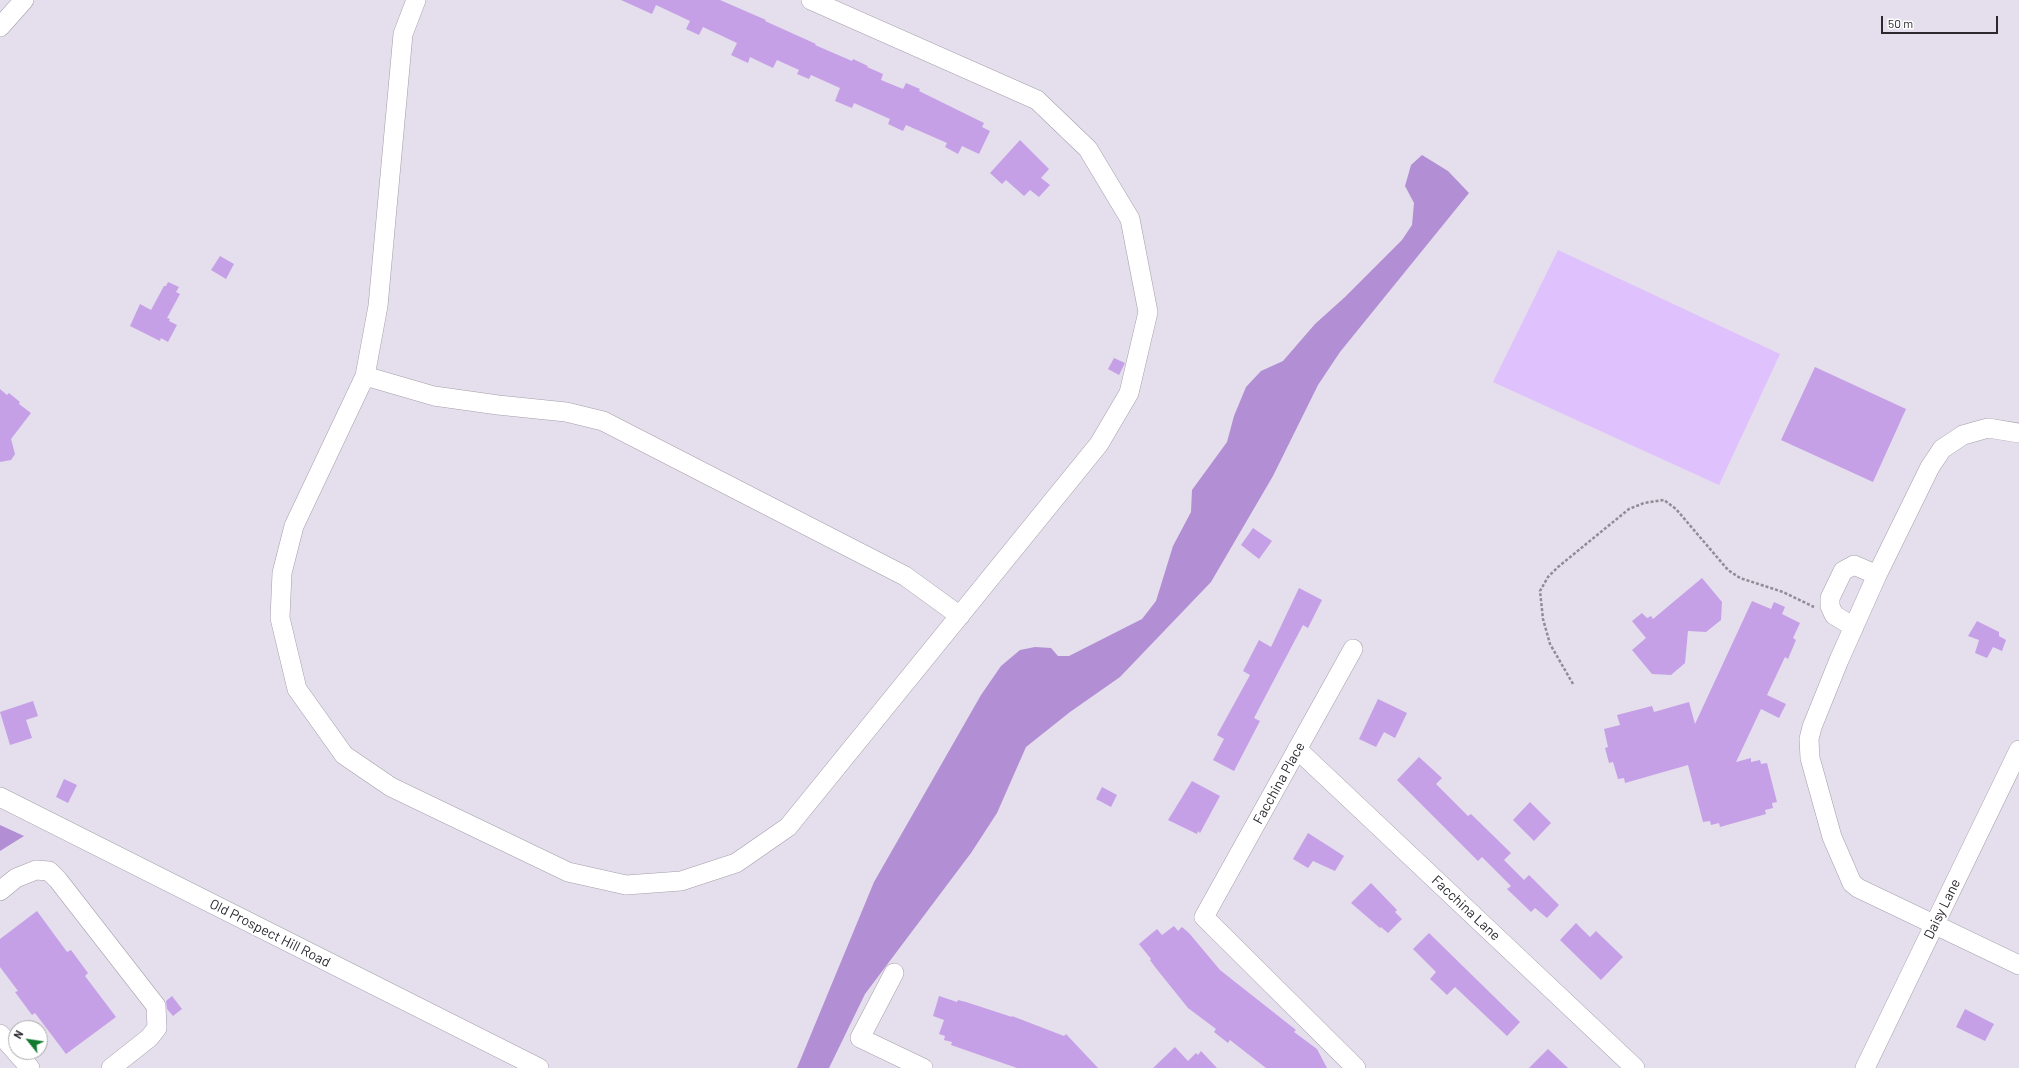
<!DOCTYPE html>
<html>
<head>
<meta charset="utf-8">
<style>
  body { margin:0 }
  #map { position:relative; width:2019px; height:1068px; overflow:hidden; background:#e5deec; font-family:Barlow,sans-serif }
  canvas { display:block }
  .north { position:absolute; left:8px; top:1020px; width:40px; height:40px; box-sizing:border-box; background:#fff; border:1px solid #aaa9ab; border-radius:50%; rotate:300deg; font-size:11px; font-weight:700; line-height:16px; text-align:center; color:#2b282e }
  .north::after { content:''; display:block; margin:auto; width:14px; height:18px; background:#117b30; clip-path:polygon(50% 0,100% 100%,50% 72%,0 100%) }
  .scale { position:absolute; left:1881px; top:16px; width:117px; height:18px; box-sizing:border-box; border:2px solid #2b282e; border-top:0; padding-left:5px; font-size:12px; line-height:14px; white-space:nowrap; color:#2b282e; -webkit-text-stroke:3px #fff; paint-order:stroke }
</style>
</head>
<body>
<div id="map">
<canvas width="2019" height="1068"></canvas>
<div class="north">N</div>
<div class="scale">50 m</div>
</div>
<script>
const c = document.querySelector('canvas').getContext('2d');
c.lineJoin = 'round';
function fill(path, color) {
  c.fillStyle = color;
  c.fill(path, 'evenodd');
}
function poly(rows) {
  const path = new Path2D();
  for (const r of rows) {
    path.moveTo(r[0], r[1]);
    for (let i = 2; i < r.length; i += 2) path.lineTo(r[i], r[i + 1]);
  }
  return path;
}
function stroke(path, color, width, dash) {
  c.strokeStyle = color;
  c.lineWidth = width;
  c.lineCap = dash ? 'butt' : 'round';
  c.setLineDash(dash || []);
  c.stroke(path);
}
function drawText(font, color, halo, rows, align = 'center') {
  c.font = font + ' Barlow,sans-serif';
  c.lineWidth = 4;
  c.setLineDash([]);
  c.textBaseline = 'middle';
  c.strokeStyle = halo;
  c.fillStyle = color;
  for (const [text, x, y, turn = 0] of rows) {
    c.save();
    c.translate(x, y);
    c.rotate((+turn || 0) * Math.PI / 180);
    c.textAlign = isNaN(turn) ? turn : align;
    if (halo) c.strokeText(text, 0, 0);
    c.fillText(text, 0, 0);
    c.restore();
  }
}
const green = poly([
  [1558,250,1780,354,1719,485,1493,382]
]);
const forest = poly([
  [1422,155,1448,171,1469,193,1340,352,1318,385,1273,476,1211,582,1120,677,1070,712,1026,747,997,813,971,853,865,994,829,1068,797,1068,874,882,981,695,1001,666,1020,650,1035,647,1051,648,1058,656,1069,656,1142,619,1156,601,1173,546,1191,512,1192,490,1227,442,1234,416,1246,387,1261,371,1283,361,1315,324,1345,297,1402,240,1412,225,1414,203,1405,186,1411,165],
  [0,825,24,836,0,851]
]);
const building = poly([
  [621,0,720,0,766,20,765,21,816,44,815,45,852,61,853,59,868,66,867,67,883,74,881,80,903,89,906,83,920,89,919,91,984,123,982,127,990,131,979,154,962,146,958,154,945,147,947,143,906,125,903,131,888,124,890,119,854,103,852,108,835,101,840,88,811,75,809,79,797,74,799,70,777,60,773,68,750,57,748,63,731,55,737,43,703,27,699,35,686,29,690,21,656,5,652,14],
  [1020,140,1049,169,1041,178,1050,185,1039,197,1030,190,1024,196,1006,180,1002,184,990,173],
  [220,256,234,264,226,279,211,270],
  [168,282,179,287,176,292,180,294,167,318,170,319,169,321,177,325,168,342,161,338,160,341,130,326,140,304,151,310,164,286,166,286],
  [1114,358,1125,363,1119,375,1108,369],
  [1815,367,1906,409,1873,482,1781,440],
  [0,389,7,395,9,393,20,402,19,404,31,413,11,439,15,454,11,460,0,462],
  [1253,528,1272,541,1259,559,1241,545],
  [1702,578,1722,602,1721,620,1706,632,1688,631,1685,663,1671,675,1652,674,1632,650,1646,638,1632,621,1642,613,1647,618,1651,616,1653,619],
  [1299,588,1322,600,1308,628,1303,625,1254,718,1260,721,1234,771,1213,760,1224,739,1217,735,1250,675,1243,671,1259,640,1271,647],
  [1752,601,1771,609,1774,602,1785,607,1782,614,1800,623,1793,638,1796,640,1788,659,1785,657,1767,695,1786,704,1779,718,1761,709,1736,762,1751,758,1751,762,1760,760,1761,764,1767,763,1777,802,1772,803,1773,808,1765,810,1766,814,1720,827,1719,823,1711,825,1710,821,1703,822,1688,765,1625,783,1624,778,1618,779,1613,762,1609,763,1605,748,1608,747,1604,729,1620,725,1617,715,1652,706,1654,712,1689,702,1695,724],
  [1977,621,1999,632,1999,636,2006,640,2002,651,1993,647,1987,658,1975,653,1979,640,1968,636],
  [1378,699,1407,713,1395,738,1384,732,1376,747,1359,739],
  [33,701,38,716,26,720,32,738,10,745,0,712],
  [1419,757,1442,778,1436,784,1468,816,1471,814,1511,853,1504,860,1524,880,1529,875,1559,905,1547,918,1535,908,1531,912,1507,889,1511,886,1482,857,1478,861,1397,780],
  [64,779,77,785,68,803,56,797],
  [1192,781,1220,796,1200,833,1198,831,1197,834,1168,820],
  [1102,787,1117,795,1111,807,1096,799],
  [1530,802,1551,823,1534,841,1513,820],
  [1308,833,1344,856,1335,871,1313,861,1308,868,1293,859],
  [1371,883,1397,910,1395,912,1402,919,1388,933,1381,927,1380,928,1351,903],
  [37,911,67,952,71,950,88,973,85,976,116,1017,66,1054,35,1013,32,1015,15,992,18,991,0,967,0,939],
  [1576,923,1590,937,1596,931,1623,957,1601,980,1560,940],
  [1174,926,1178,931,1182,927,1189,933,1220,970,1296,1030,1294,1032,1317,1049,1327,1068,1266,1068,1230,1040,1228,1043,1214,1032,1216,1029,1188,1008,1155,967,1150,960,1151,959,1139,944,1157,929,1162,935],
  [1429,933,1520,1022,1507,1036,1455,987,1447,995,1430,979,1436,972,1413,949],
  [172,996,182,1009,173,1016,167,1009,166,1001],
  [939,996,957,1002,958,1000,966,1002,1012,1017,1012,1016,1064,1036,1066,1034,1098,1068,1017,1068,951,1045,952,1042,944,1040,945,1036,939,1034,944,1020,933,1016],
  [1965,1009,1994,1024,1985,1041,1956,1027],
  [1175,1047,1188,1061,1196,1053,1198,1055,1201,1051,1217,1068,1153,1068],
  [1548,1049,1568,1068,1529,1068]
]);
const path = poly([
  [1573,684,1550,644,1543,619,1540,591,1548,577,1558,567,1629,509,1644,503,1664,500,1676,509,1728,570,1740,578,1783,592,1814,607]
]);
const minor = poly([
  [416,0,403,34,378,306,365,376,294,526,282,573,280,618,297,689,344,755,391,787,568,872,626,885,681,881,736,863,788,827,1099,444,1129,393,1148,312,1130,219,1088,149,1037,100,811,0],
  [0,27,24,0],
  [365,376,434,396,498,405,566,412,603,421,905,576,960,616],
  [2019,433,1988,428,1963,435,1942,449,1930,467,1877,575,1839,660,1812,727,1809,739,1810,758,1832,837,1852,883,1858,888,2019,965],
  [1854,627,1834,615,1830,606,1830,598,1843,571,1854,565,1877,575],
  [1353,649,1204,917,1356,1068],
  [1297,749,1635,1068],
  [0,797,539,1068],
  [0,891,16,878,36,870,49,871,58,880,156,1006,157,1028,149,1038,111,1068],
  [894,973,860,1038,923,1068],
  [0,1034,30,1068],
  [1865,1068,2019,750]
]);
const streetNames = [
  ["Facchina Place",1279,783,-61],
  ["Facchina Lane",1466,908,43],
  ["Daisy Lane",1942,909,-64],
  ["Old Prospect Hill Road",270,933,27]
];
fill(green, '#dfc1fd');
fill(forest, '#b28ed4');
fill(building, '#c5a0e7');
stroke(minor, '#a49eab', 20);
stroke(path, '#908b95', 2.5, [3, 2]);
stroke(minor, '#fff', 19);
drawText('14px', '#2b282e', '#fff', streetNames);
</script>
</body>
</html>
